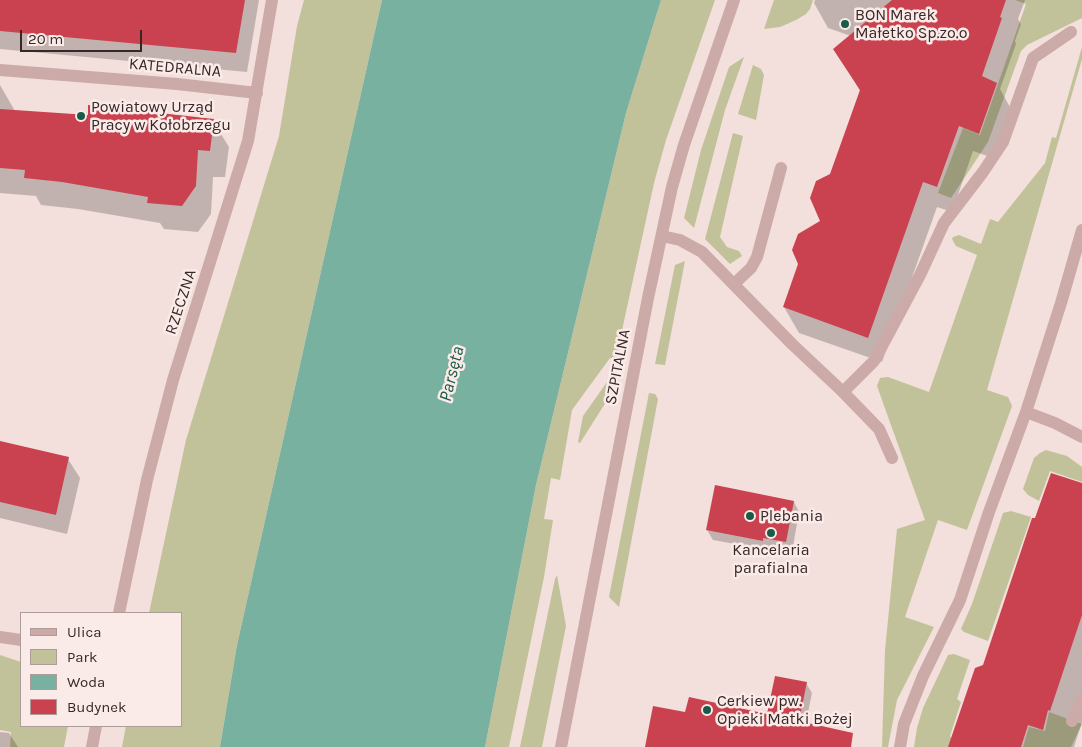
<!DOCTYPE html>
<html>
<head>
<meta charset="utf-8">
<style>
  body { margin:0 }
  #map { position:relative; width:1082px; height:747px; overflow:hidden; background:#f3dfdb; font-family:Karla,sans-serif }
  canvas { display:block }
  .legend { position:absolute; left:20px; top:612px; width:162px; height:115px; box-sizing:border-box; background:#faebe8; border:1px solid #ac9d9b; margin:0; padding:6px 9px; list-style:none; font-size:15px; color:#372828 }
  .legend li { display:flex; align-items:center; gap:10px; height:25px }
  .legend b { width:25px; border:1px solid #ac9d9b }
  .scale { position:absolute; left:20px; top:30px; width:122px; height:22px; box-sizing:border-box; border:2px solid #372828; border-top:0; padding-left:6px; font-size:15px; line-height:18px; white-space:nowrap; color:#372828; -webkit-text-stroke:4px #faebe8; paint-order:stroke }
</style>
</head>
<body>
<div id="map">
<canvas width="1082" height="747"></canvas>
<ul class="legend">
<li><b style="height:6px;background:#cbaaa7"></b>Ulica</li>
<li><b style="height:14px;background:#c2c29a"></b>Park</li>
<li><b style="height:14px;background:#79b1a0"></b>Woda</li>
<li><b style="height:14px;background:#ca4250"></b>Budynek</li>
</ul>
<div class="scale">20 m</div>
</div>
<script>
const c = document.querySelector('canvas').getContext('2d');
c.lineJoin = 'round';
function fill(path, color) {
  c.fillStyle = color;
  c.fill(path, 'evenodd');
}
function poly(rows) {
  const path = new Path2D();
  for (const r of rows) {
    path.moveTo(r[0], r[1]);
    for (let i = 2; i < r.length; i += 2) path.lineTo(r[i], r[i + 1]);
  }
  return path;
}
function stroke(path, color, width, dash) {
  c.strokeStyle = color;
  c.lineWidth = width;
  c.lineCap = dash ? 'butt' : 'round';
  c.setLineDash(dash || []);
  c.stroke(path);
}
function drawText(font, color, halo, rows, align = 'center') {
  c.font = font + ' Karla,sans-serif';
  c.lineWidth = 5;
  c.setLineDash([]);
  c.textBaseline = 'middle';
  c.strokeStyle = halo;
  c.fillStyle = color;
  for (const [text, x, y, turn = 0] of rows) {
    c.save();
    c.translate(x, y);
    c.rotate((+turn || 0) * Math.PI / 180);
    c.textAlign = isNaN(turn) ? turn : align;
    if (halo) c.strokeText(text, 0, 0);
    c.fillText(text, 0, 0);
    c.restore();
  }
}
const green = poly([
  [304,0,382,0,237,645,220,747,122,747,126,726,181,726,181,613,149,613,186,440,279,136,297,26],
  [661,0,715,0,666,140,654,183,616,358,610,358,572,410,560,480,551,478,544,519,553,520,544,577,509,747,485,747,536,485,626,113],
  [774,0,813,0,810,9,806,14,796,20,780,27,764,29],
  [1015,0,1082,0,1082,18,1027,45,1021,51,988,142,951,198,938,193,963,128,980,135,1026,4],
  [1082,47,1082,59,987,390,1008,397,1012,406,967,530,938,520,905,617,934,627,897,700,888,747,882,747,885,650,897,529,925,520,877,386,880,378,888,377,929,392,977,255,956,246,952,239,953,237,959,235,981,244,990,219,998,222,1045,163,1052,137,1056,138],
  [744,57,725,110,694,228,684,218,701,150,729,67],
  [753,65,761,69,764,75,756,120,738,114],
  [733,133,743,136,720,237,727,247,739,251,742,256,730,264,705,239],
  [685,261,665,365,655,364,675,265],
  [607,382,612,383,611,394,580,443,578,442,583,416],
  [649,393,655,394,658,399,619,607,609,597],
  [1046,450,1067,456,1082,467,1082,482,1050,471,1039,501,1028,495,1023,489,1034,458,1040,453],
  [1011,511,1031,517,988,641,964,632,961,629,972,604,1003,513],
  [557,575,566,626,542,747,520,747,555,579],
  [954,654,970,660,957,699,961,702,950,736,957,747,914,747,917,728,923,708,948,655],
  [0,655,21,662,21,726,68,726,64,747,10,747,11,732,0,730],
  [1049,712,1082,724,1071,747,1023,747,1029,727,1045,731]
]);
const water = poly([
  [382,0,661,0,626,113,536,485,485,747,220,747,237,645]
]);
const shadow = poly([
  [0,0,259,0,247,72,0,49],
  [815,0,1025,0,1018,19,1021,24,1015,41,1016,44,1000,89,1011,109,993,158,973,151,952,212,937,207,882,362,799,333,784,307,821,221,831,175,860,91,835,49,851,36,828,28,814,3],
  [0,85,15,111,89,117,213,121,229,147,225,177,213,177,211,214,198,232,164,229,160,223,78,209,41,205,36,196,0,193],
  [0,442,68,459,80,478,67,534,0,518],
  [1082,485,1082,722,1074,747,958,747,984,666,1036,520],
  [794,502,799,512,792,552,768,547,768,550,713,540,707,530],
  [806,683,812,693,804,732,809,747,646,747,686,714,768,716],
  [0,732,9,733,18,747,0,747]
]);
const building = poly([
  [0,0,245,0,236,53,0,31],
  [892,0,1006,0,1000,17,1002,18,982,76,997,83,979,134,959,126,937,187,923,182,868,338,783,307,798,264,792,250,798,234,820,221,810,198,816,181,830,174,860,90,833,49],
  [88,105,214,119,210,151,198,150,196,186,182,206,147,203,148,197,62,182,24,178,25,170,0,168,0,109,88,115],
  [0,441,69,457,56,515,0,502],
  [1051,473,1082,483,1082,615,1050,711,1048,710,1043,730,1028,725,1021,747,948,747,975,668,983,665,1032,518,1035,518],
  [715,485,794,501,786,542,763,538,763,541,706,530],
  [775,676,807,682,799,721,853,733,851,747,645,747,653,706,685,712,689,697,767,714]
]);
const service = poly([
  [662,236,680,240,702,252,792,344,843,392,874,361,920,275,944,223,983,172,1003,142,1033,58,1071,32],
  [734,284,751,268,757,257,781,168],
  [843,392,879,429,892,458],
  [1026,412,1055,423,1082,437],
  [1072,721,1082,700],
  [900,747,904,724,923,676,960,600,989,512,1026,412,1061,303,1082,230]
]);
const minor = poly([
  [0,70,177,84,257,93],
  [119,613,147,480,173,380,248,141,272,0],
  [0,637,21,640],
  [92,747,96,726],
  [561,747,648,298,672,187,684,145,734,0]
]);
const markers = [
  [845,24,5,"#1b5a48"],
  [81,116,5,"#1b5a48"],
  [750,516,5,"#1b5a48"],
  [771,533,5,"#1b5a48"],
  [707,710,5,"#1b5a48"]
];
const poiNames = [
  ["BON Marek",855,15],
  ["Małetko Sp.zo.o",855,33],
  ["Powiatowy Urząd",91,107],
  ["Pracy w Kołobrzegu",91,125],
  ["Plebania",760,516],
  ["Kancelaria",771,550,"center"],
  ["parafialna",771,568,"center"],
  ["Cerkiew pw.",717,701],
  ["Opieki Matki Bożej",717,719]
];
const streetNames = [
  ["KATEDRALNA",175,68,5],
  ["RZECZNA",181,302,-72],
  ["SZPITALNA",618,367,-79]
];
const waterNames = [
  ["Parsęta",452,374,-76]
];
fill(green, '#c2c29a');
fill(water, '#79b1a0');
fill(shadow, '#0003');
fill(building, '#ca4250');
stroke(service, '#cbaaa7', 12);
stroke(minor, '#cbaaa7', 12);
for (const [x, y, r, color] of markers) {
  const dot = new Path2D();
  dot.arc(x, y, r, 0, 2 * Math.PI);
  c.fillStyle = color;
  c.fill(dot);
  stroke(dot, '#faebe8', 2);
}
drawText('16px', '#372828', '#faebe8', poiNames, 'left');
drawText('16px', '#372828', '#faebe8', streetNames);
drawText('italic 18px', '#1b5a48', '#faebe8', waterNames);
</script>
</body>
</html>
